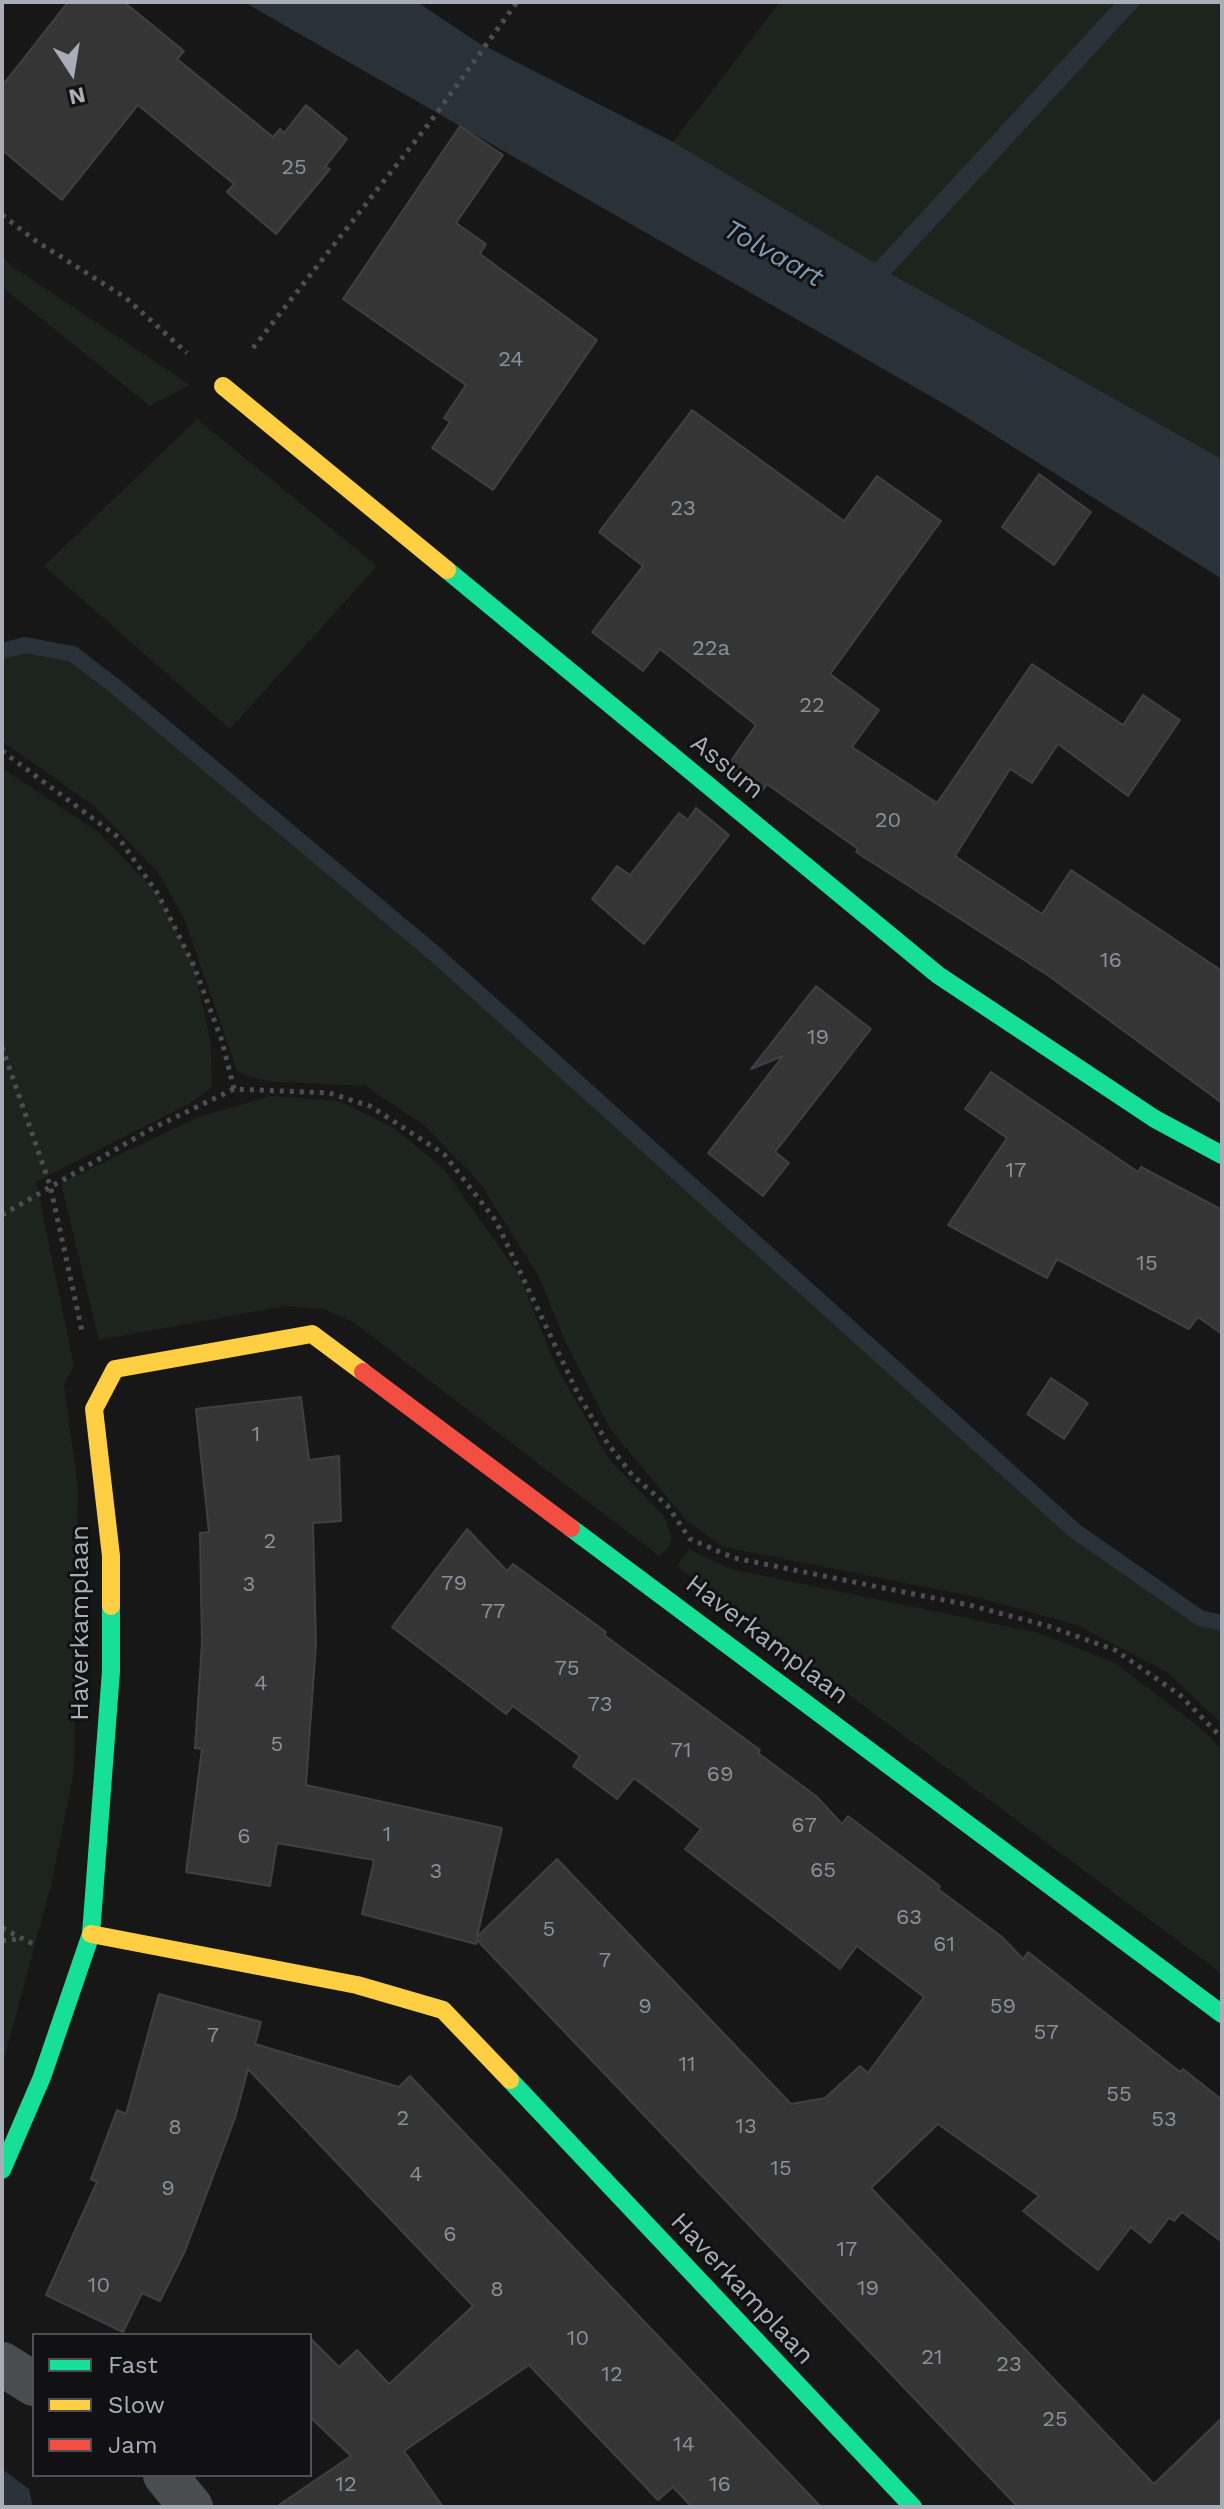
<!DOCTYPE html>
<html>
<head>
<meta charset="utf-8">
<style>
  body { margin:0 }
  #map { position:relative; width:1224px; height:2509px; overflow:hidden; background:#171717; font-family:"Work Sans",sans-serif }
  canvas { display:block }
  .frame { position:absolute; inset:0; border:4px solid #a8adb8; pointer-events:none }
  .legend { position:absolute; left:32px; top:2333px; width:280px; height:144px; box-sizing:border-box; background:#111113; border:2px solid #4d4f55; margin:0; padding:10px 14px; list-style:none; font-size:24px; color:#a8adb8 }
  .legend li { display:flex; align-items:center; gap:16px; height:40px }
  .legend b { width:40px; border:2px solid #4d4f55 }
  .north { position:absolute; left:32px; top:32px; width:80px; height:80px; -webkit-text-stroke:6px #111113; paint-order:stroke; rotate:168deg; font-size:22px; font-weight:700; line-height:32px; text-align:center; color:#a8adb8 }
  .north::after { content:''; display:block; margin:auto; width:28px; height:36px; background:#a8adb8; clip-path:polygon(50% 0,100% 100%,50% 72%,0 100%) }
</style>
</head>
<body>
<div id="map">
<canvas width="1224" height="2509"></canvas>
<div class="frame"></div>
<ul class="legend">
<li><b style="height:10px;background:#16e098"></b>Fast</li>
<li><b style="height:10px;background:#ffcf43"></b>Slow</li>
<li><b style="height:10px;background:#f24e42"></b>Jam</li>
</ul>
<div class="north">N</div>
</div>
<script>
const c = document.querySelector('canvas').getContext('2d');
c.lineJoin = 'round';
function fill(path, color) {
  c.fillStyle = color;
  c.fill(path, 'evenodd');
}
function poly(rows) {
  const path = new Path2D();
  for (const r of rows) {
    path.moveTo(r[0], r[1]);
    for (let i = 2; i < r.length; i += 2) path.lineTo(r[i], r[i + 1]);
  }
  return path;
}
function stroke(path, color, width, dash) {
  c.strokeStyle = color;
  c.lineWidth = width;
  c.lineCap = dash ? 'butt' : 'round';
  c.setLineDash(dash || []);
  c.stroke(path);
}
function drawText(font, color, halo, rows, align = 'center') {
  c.font = font + ' "Work Sans",sans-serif';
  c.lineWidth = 6;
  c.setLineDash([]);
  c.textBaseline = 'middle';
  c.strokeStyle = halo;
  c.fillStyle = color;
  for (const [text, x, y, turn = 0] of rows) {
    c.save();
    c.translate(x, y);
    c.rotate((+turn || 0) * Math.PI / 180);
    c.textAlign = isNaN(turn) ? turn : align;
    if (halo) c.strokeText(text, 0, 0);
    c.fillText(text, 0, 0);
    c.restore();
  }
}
const green = poly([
  [780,2,1222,2,1222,459,890,274,673,142],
  [2,257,13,267,190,385,150,406,2,287],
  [197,419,377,566,230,729,44,566],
  [25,645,73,654,116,687,435,954,1075,1530,1200,1618,1222,1623,1222,1724,1168,1673,1077,1625,976,1597,724,1547,688,1522,610,1429,566,1343,538,1275,480,1183,424,1125,365,1086,275,1082,249,1077,237,1071,184,918,157,871,94,806,2,741,2,651],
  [2,768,98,832,158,894,194,966,211,1045,212,1087,194,1101,36,1182,74,1366,64,1385,78,1488,74,1770,51,1885,2,2066],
  [271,1096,339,1101,394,1128,444,1169,519,1275,556,1366,609,1459,664,1516,671,1535,670,1545,659,1556,353,1322,324,1309,285,1306,99,1340,61,1183,198,1117],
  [689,1549,731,1569,1039,1633,1115,1663,1204,1731,1222,1750,1222,1974,677,1566]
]);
const water = poly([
  [244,2,417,2,477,42,673,142,875,263,1116,2,1142,2,891,274,1222,459,1222,579,953,409],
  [2,2469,29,2489,33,2507,2,2507]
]);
const stream = poly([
  [2,651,25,645,73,654,116,687,435,954,1075,1531,1200,1618,1222,1623]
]);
const building = poly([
  [68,2,124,2,184,51,177,59,273,137,280,129,284,133,306,105,347,139,325,167,330,169,276,234,227,192,234,184,138,105,62,200,2,150,2,86,68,2],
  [460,126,503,155,456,223,486,244,480,254,597,340,493,490,432,448,450,422,444,418,466,385,343,299,460,126],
  [692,410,844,521,877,476,941,521,830,674,879,710,852,747,937,803,1032,664,1123,725,1143,695,1180,720,1128,796,1058,744,1032,783,1010,769,955,856,1042,914,1071,870,1222,971,1222,1103,1049,976,856,852,858,849,767,784,759,795,726,768,756,725,660,649,643,671,592,632,643,566,599,532,692,410],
  [1039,474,1091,512,1054,565,1002,527,1039,474],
  [696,808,729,835,644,944,592,899,617,866,630,875,679,813,688,820,696,808],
  [816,986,871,1029,775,1152,789,1163,763,1196,708,1153,783,1056,751,1069,816,986],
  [991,1072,1138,1172,1141,1167,1222,1210,1222,1334,1198,1317,1189,1329,1057,1259,1047,1278,948,1225,1007,1138,965,1109,991,1072],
  [1051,1378,1088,1403,1064,1439,1027,1414,1051,1378],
  [301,1397,309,1460,339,1456,341,1521,313,1523,316,1643,306,1785,502,1828,477,1937,557,1859,791,2104,825,2098,860,2066,868,2073,924,1997,857,1946,840,1969,685,1849,701,1829,667,1803,634,1778,617,1799,573,1766,580,1756,513,1706,506,1714,392,1627,467,1529,507,1571,513,1564,606,1632,604,1635,760,1750,758,1753,816,1796,842,1824,848,1816,940,1886,938,1889,1002,1937,1023,1959,1028,1952,1180,2072,1183,2069,1222,2100,1222,2242,1182,2212,1174,2221,1169,2218,1150,2243,1131,2227,1098,2270,1023,2211,1039,2196,938,2124,871,2188,1154,2484,1222,2418,1222,2507,1018,2507,477,1940,476,1944,362,1914,374,1860,277,1843,270,1886,186,1872,202,1749,195,1748,202,1643,200,1533,209,1532,196,1409,301,1397],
  [159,1994,261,2022,255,2044,399,2087,410,2076,821,2507,692,2507,673,2487,658,2500,529,2365,404,2451,443,2507,276,2507,351,2456,310,2417,310,2338,339,2367,357,2350,389,2384,473,2306,248,2069,235,2118,185,2251,160,2301,142,2293,123,2332,46,2295,97,2182,91,2179,117,2110,126,2114,159,1994]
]);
const path = poly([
  [2,215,36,241,126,298,187,353],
  [253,348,431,121,517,2],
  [2,751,118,837,158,894,194,966,222,1041,234,1089],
  [2,1047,50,1185,82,1331],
  [2,1215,151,1129,234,1089,329,1093,370,1106,444,1154,496,1221,579,1396,608,1444,633,1476,667,1505,690,1539,734,1558,969,1605,1048,1626,1115,1650,1180,1695,1222,1738],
  [2,1928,33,1944],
  [2,1941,19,1939]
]);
const street = poly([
  [2,2364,34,2384],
  [165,2475,191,2507]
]);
const fast = poly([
  [447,570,938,975,1155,1119,1222,1155],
  [571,1528,1222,2014],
  [510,2080,913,2507],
  [2,2170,42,2077,91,1934,111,1671,111,1606]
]);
const slow = poly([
  [223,386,447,570],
  [111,1606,111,1556,94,1409,115,1369,312,1334,363,1372],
  [91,1934,357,1985,443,2010,510,2080]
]);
const jam = poly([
  [363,1372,571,1528]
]);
const numberNames = [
  ["25",294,168],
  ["24",511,360],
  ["23",683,509],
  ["22a",711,649],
  ["22",812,706],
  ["20",888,821],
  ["16",1111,961],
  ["19",818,1038],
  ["17",1016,1171],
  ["15",1147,1264],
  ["1",256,1435],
  ["2",270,1542],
  ["79",454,1584],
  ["3",249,1585],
  ["77",493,1612],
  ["75",567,1669],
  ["4",261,1684],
  ["73",600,1705],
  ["5",277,1745],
  ["71",681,1751],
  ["69",720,1775],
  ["67",804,1826],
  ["1",387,1835],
  ["6",244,1837],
  ["65",823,1871],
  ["3",436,1872],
  ["63",909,1918],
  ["5",549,1930],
  ["61",944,1945],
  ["7",605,1961],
  ["9",645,2007],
  ["59",1003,2007],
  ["57",1046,2033],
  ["7",213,2036],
  ["11",687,2065],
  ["55",1119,2095],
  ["2",403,2119],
  ["53",1164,2120],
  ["13",746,2127],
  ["8",175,2128],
  ["15",781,2169],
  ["4",416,2175],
  ["9",168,2189],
  ["6",450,2235],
  ["17",847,2250],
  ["10",99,2286],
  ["19",868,2289],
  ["8",497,2290],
  ["10",578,2339],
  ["21",932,2358],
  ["23",1009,2365],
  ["12",612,2375],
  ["25",1055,2420],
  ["14",684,2445],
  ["12",346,2485],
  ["16",720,2485]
];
const streetNames = [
  ["Assum",727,767,39],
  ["Haverkamplaan",80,1623,-90],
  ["Haverkamplaan",767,1640,37],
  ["Haverkamplaan",742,2289,47]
];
const waterNames = [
  ["Tolvaart",773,254,29]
];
fill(green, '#1d241e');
fill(water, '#2a3239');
stroke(stream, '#2a3239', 16);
fill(building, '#353536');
stroke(building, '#3f4043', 2);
stroke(path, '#4d4e52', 5, [4, 6]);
stroke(street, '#4b4c50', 44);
stroke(fast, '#16e098', 18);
stroke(slow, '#ffcf43', 18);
stroke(jam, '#f24e42', 18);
drawText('22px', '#8b8f98', null, numberNames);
drawText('26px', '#a8adb8', '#111113', streetNames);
drawText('italic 28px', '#7f9bb3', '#111113', waterNames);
</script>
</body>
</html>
